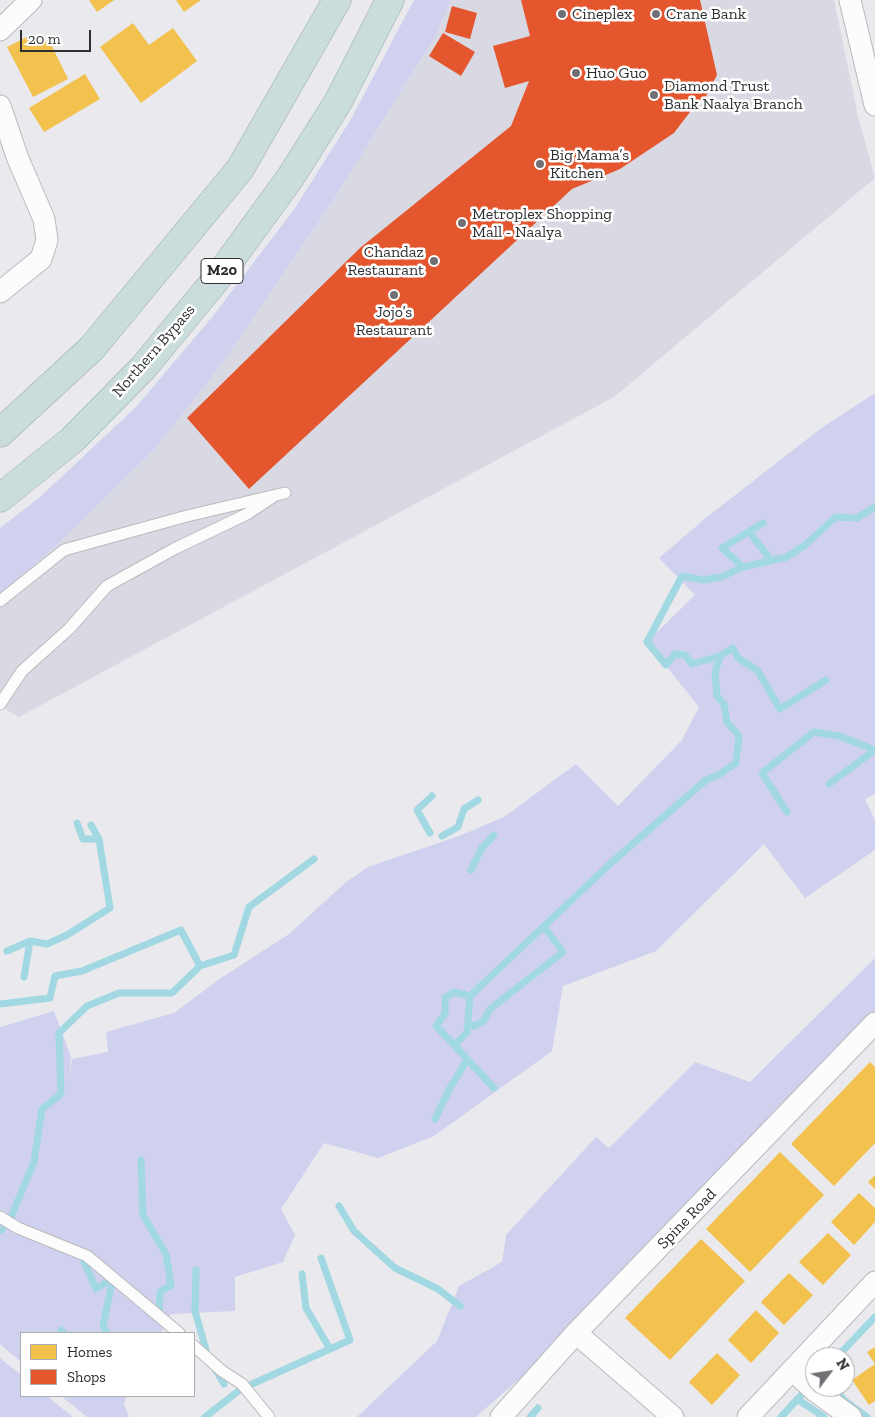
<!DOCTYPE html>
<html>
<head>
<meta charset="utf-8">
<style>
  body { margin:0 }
  #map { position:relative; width:875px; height:1417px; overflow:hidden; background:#e9e9ee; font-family:"Zilla Slab",serif }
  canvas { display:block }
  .legend { position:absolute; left:20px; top:1332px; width:175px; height:65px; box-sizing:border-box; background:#fff; border:1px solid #abacad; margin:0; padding:6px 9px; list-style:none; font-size:15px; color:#2e2f31 }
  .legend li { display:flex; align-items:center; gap:10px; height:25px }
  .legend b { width:25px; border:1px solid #abacad }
  .north { position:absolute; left:805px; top:1347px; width:50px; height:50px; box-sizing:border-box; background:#fff; border:1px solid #abacad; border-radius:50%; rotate:59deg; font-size:14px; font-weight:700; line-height:20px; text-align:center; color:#2e2f31 }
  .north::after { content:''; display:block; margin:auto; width:18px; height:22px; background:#6f7073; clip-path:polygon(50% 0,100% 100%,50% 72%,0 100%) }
  .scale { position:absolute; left:20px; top:30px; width:71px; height:22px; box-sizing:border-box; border:2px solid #2e2f31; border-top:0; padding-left:6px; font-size:15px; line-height:18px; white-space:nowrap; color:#2e2f31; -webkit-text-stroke:4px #fff; paint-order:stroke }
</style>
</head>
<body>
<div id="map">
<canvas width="875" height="1417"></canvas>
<ul class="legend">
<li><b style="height:14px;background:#f2c14e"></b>Homes</li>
<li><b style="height:14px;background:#e4572e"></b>Shops</li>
</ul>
<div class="north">N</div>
<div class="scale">20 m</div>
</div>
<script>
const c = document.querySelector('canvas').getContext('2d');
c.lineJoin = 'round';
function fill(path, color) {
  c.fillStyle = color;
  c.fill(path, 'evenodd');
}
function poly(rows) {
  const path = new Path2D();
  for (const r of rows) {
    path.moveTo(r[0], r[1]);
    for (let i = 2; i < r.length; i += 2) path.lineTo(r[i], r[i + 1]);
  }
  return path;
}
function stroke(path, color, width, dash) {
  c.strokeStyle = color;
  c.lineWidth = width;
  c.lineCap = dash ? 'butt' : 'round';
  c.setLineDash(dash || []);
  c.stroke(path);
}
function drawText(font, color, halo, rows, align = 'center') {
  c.font = font + ' "Zilla Slab",serif';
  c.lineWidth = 5;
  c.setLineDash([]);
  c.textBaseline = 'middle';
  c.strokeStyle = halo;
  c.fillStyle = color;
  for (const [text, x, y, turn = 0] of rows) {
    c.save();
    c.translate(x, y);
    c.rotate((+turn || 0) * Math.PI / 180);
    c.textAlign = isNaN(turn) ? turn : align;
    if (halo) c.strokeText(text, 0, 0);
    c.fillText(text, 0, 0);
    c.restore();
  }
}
const built = poly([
  [451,0,834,0,858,116,875,178,614,397,19,717,0,706,0,594,57,545,155,449,219,368,329,207,435,37]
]);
const green = poly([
  [414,0,451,0,435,37,329,207,219,368,155,449,57,545,0,594,0,528,39,498,136,407,213,316,295,208,351,119],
  [875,393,875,794,865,799,875,820,875,850,805,898,764,844,656,951,563,986,552,1051,434,1136,378,1158,324,1143,281,1209,295,1235,283,1262,235,1277,235,1311,171,1314,161,1333,21,1333,21,1362,0,1344,0,1027,54,1011,71,1057,69,1081,72,1059,108,1052,106,1032,174,1013,221,978,289,934,345,883,368,867,459,836,504,817,576,764,618,806,682,740,699,707,647,642,695,595,659,558,707,517,820,429],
  [875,958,875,1016,568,1336,476,1417,357,1417,437,1341,459,1286,502,1262,506,1235,596,1137,609,1148,695,1062,750,1082],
  [0,1358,21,1375,21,1396,47,1396,73,1417,0,1417],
  [61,1396,127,1396,124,1403,129,1417,87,1417]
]);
const homes = poly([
  [89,0,114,0,97,12],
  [176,0,201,0,184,12],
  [133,23,149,45,173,28,197,61,141,103,100,47],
  [33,34,39,45,49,40,68,79,33,97,7,47],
  [85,74,100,99,44,132,29,108],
  [870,1062,875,1067,875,1143,834,1186,791,1144],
  [780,1152,824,1195,750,1272,706,1229],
  [875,1175,875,1189,868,1182],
  [859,1193,875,1208,875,1222,854,1245,831,1222],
  [828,1233,851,1255,823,1285,799,1262],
  [701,1239,745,1281,670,1360,625,1318],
  [789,1273,813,1295,784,1325,761,1302],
  [756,1310,779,1333,751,1363,728,1340],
  [875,1347,875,1401,869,1405,852,1380,875,1364,867,1352],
  [717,1353,740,1375,712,1405,689,1382]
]);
const shops = poly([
  [521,0,700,0,717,75,705,98,699,100,674,133,620,169,572,189,249,489,187,418,360,248,511,126,529,81,505,88,493,46,530,36],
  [452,6,477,13,470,39,445,32],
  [443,33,475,52,461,76,429,56]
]);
const stream = poly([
  [749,532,771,560],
  [743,567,722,548,763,523],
  [720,656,733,648,738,658,758,671,780,709,826,680],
  [829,784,875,750],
  [787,812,762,773,814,732,839,736,875,750],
  [77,823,83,839,99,839],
  [430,833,417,810,432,796],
  [442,836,458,827,464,809,478,800],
  [471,870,481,849,494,835],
  [7,951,30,941,47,944,67,935,110,908,99,839,91,825],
  [24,977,30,941],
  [470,996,467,1033,454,1045,436,1026,445,1014,445,998,454,992,470,996,611,863,706,780,720,774,736,763,739,736,727,722,724,704,717,696,715,673,720,656,692,664,685,655,675,654,666,665,647,642,682,576,703,580,721,577,743,567,787,557,805,545,836,517,857,518,875,507],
  [0,1004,50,998,55,976,82,971,181,930,200,966],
  [468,1023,474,1026,483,1022,490,1009,563,952,544,927],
  [454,1045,494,1088],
  [435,1119,450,1088,467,1060],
  [141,1160,143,1215,166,1254,171,1285,160,1292,159,1318],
  [339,1206,354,1231,395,1268,438,1289,460,1306],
  [0,1231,9,1222,34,1162,42,1109,61,1094,59,1033,87,1006,119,993,172,993,200,966,234,955,249,907,314,859],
  [80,1252,96,1289,113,1278,103,1326,107,1333],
  [196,1270,195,1311,208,1357],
  [302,1274,306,1308,330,1349],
  [61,1330,64,1333],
  [837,1357,875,1317],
  [215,1369,224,1384],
  [834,1387,844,1400,867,1417],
  [797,1399,824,1417],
  [205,1417,241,1389,350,1340,321,1258],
  [530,1417,538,1408],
  [781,1417,808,1388]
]);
const service = poly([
  [0,601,64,550,187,516,285,493],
  [0,704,22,671,69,629,107,586,174,549,247,514,274,496],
  [0,1217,18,1228,87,1256,179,1333],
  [194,1346,222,1371,242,1384,269,1417]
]);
const minor = poly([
  [850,0,875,105],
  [0,30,31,0],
  [0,106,18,159,44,219,47,240,41,259,0,292],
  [576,1333,673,1417],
  [792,1370,815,1391,851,1417],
  [501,1417,576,1333,875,1023],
  [748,1417,875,1282]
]);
const motorway = poly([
  [0,433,92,348,240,169,337,0],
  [0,498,72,440,143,368,218,277,290,178,338,102,390,0]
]);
const markers = [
  [562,14,5,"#6f7073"],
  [656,14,5,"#6f7073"],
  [576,73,5,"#6f7073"],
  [654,95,5,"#6f7073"],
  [540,164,5,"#6f7073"],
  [462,223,5,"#6f7073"],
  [434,261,5,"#6f7073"],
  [394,295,5,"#6f7073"]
];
const shields = [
  [222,271,42]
];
const shieldNames = [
  ["M20",222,271]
];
const poiNames = [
  ["Cineplex",572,14],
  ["Crane Bank",666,14],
  ["Huo Guo",586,73],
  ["Diamond Trust",664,86],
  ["Bank Naalya Branch",664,104],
  ["Big Mama’s",550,155],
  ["Kitchen",550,173],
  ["Metroplex Shopping",472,214],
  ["Mall - Naalya",472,232],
  ["Chandaz",424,252,"right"],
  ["Restaurant",424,270,"right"],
  ["Jojo’s",394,312,"center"],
  ["Restaurant",394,330,"center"]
];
const streetNames = [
  ["Northern Bypass",154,351,-49],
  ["Spine Road",687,1219,-46]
];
fill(built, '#d9d9e3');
fill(green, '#d0d1ee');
fill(homes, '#f2c14e');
fill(shops, '#e4572e');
stroke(stream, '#a1d8e2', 7);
stroke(service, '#bababe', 13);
stroke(minor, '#bababe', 23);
stroke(motorway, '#99acad', 29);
stroke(service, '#fcfcfc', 11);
stroke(minor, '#fcfcfc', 21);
stroke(motorway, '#cadcdc', 28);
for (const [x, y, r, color] of markers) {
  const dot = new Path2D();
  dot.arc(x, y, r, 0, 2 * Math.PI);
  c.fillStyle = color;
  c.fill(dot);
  stroke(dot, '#fff', 2);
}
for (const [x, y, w] of shields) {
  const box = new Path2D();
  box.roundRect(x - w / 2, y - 12.5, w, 25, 4);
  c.fillStyle = '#fff';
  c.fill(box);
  stroke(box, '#2e2f31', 1);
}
drawText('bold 15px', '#2e2f31', null, shieldNames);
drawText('16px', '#2e2f31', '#fff', poiNames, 'left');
drawText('16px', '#2e2f31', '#fff', streetNames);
</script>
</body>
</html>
